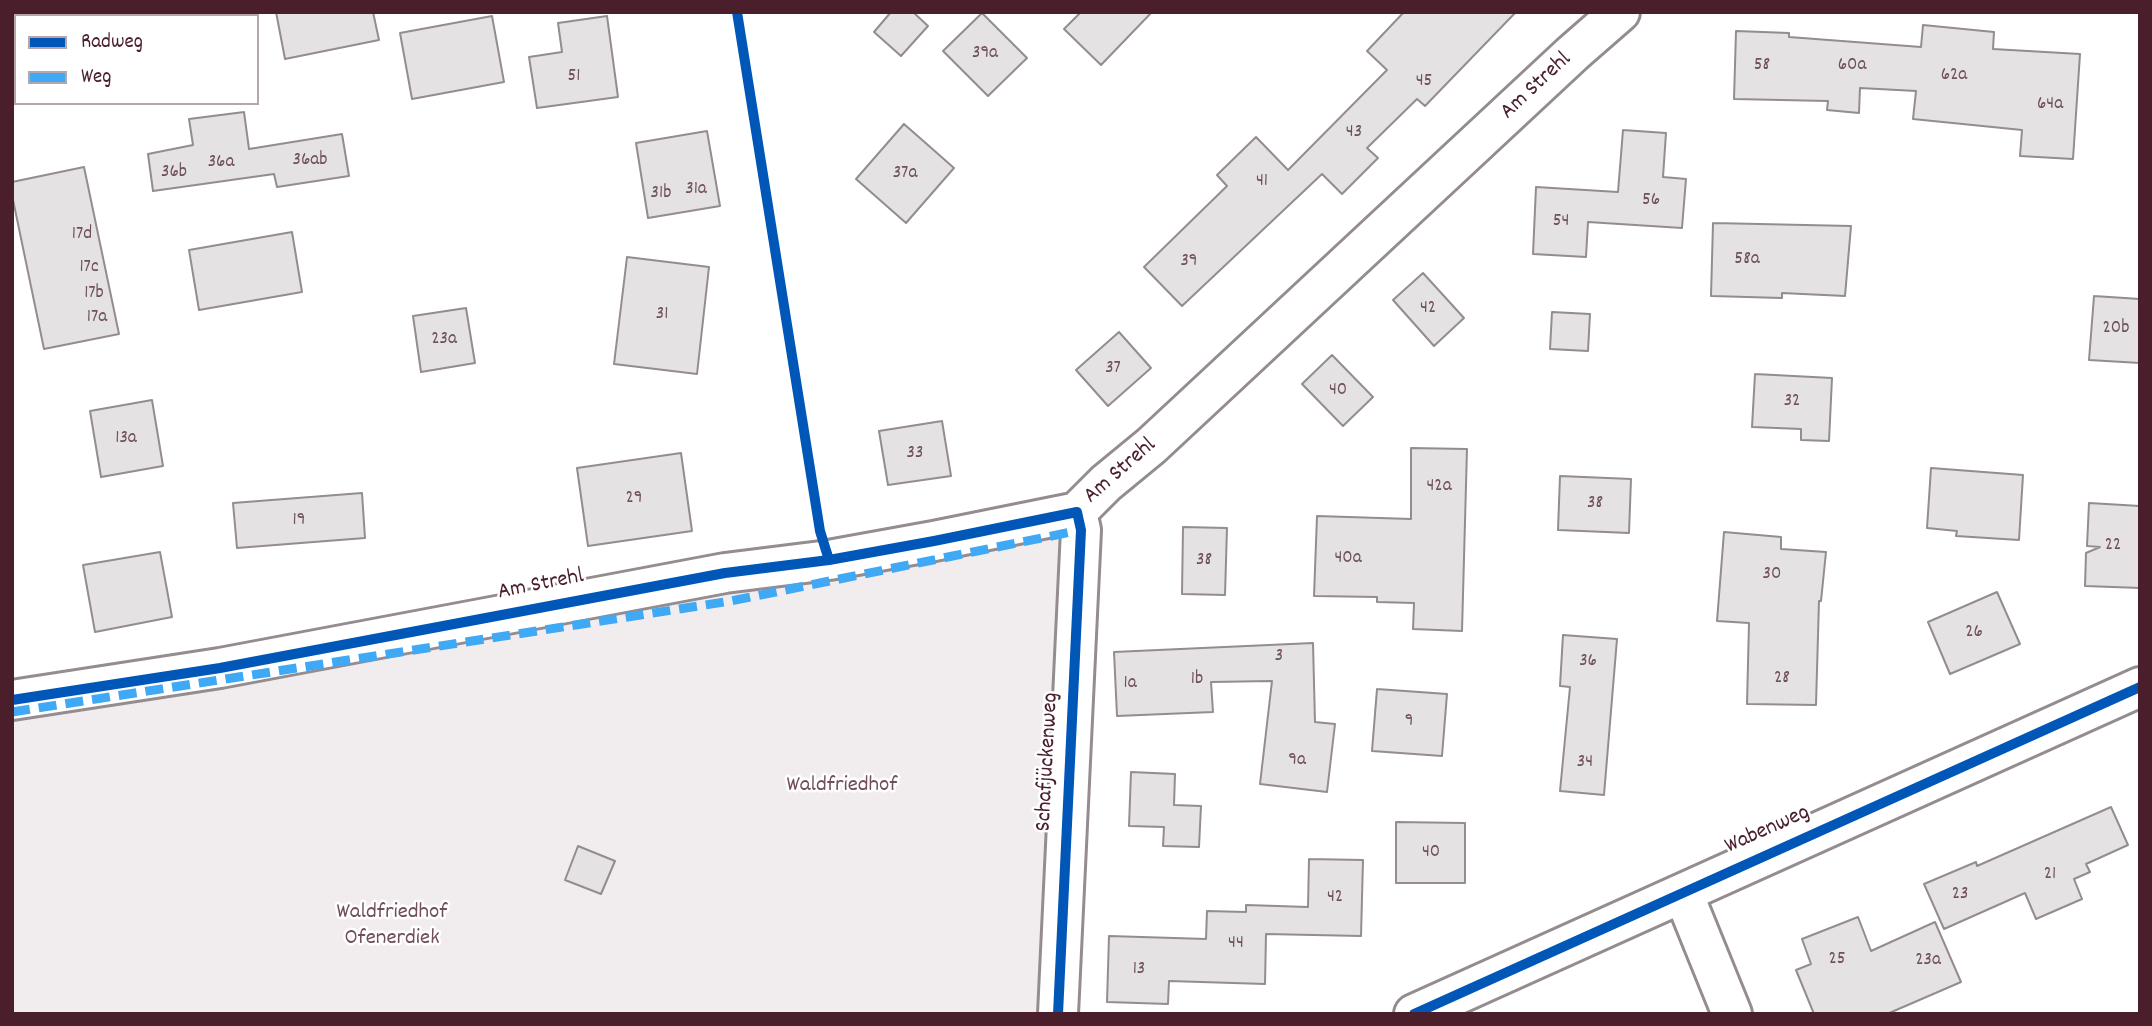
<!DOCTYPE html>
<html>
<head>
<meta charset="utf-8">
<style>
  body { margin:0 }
  #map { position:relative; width:2152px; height:1026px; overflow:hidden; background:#fff; font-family:Dekko,sans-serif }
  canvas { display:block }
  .frame { position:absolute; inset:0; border:14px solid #4a1f2b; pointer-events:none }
  .legend { position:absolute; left:14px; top:14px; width:245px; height:91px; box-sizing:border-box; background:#fff; border:2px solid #b7a5aa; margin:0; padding:9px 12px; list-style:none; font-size:21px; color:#4a1f2b }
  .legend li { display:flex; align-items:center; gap:14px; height:35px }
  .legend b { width:35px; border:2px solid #b7a5aa }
</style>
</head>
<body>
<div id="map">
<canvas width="2152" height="1026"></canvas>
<div class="frame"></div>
<ul class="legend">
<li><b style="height:9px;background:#0057b8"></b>Radweg</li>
<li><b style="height:9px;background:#3fa9f5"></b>Weg</li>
</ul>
</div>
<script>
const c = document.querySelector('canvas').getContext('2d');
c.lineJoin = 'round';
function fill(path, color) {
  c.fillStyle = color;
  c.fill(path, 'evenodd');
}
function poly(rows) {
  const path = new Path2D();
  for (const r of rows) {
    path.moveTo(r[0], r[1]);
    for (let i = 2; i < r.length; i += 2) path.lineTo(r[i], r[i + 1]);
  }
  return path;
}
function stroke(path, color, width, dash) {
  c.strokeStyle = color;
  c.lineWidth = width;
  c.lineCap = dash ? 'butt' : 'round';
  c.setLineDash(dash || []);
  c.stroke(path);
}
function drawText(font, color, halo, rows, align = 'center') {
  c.font = font + ' Dekko,sans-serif';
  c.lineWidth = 5;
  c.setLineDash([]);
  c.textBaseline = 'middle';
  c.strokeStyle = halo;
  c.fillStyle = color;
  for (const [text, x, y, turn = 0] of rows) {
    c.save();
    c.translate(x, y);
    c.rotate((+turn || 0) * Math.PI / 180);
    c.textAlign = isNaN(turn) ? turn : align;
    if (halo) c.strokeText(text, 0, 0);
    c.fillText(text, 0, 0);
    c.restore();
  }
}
const green = poly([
  [1077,512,1058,1014,12,1014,12,700]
]);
const building = poly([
  [276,12,373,12,379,40,285,59,276,12],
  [891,12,913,12,928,26,901,56,874,32,891,12],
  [1081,12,1152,12,1101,65,1064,29,1081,12],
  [1404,12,1516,12,1425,106,1417,99,1367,148,1378,158,1342,194,1322,174,1182,306,1144,267,1227,186,1217,175,1256,137,1288,170,1387,70,1367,51,1404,12],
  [982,13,1027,58,988,96,943,51,982,13],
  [492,16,504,82,412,99,400,33,492,16],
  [607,16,618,97,537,108,529,57,562,52,558,23,607,16],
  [1923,25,1994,32,1993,49,2080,54,2073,159,2020,156,2022,130,1913,119,1916,91,1860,88,1859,113,1827,110,1828,101,1734,99,1736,31,1789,33,1789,37,1921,47,1923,25],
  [244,112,249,149,342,134,349,176,277,187,274,174,153,191,148,154,193,145,189,119,244,112],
  [904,124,954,168,906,223,856,179,904,124],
  [1623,130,1666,133,1663,177,1686,179,1682,228,1588,222,1586,257,1533,254,1536,187,1618,192,1623,130],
  [707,131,720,206,648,218,636,143,707,131],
  [84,167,119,334,44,349,12,195,12,182,84,167],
  [1713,223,1851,226,1845,296,1782,293,1782,298,1711,296,1713,223],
  [292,232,302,292,199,310,189,250,292,232],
  [627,257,709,267,697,374,614,364,627,257],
  [1423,273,1464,318,1434,346,1393,300,1423,273],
  [2094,296,2140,299,2140,363,2089,360,2094,296],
  [466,308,475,363,421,372,413,316,466,308],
  [1552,312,1590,314,1588,351,1550,349,1552,312],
  [1119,332,1151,368,1108,406,1076,370,1119,332],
  [1332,355,1373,397,1343,426,1302,384,1332,355],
  [1755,374,1832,378,1829,441,1801,440,1801,429,1752,427,1755,374],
  [152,400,163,466,101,477,90,411,152,400],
  [942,421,951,476,888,485,879,431,942,421],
  [1411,448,1467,449,1462,631,1413,629,1414,603,1377,602,1377,597,1314,596,1317,516,1411,519,1411,448],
  [681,453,692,531,588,546,577,468,681,453],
  [1931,468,2023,475,2019,540,1956,536,1957,531,1927,528,1931,468],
  [1560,476,1631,479,1629,533,1558,530,1560,476],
  [362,493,365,538,237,548,233,503,362,493],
  [2089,503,2140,506,2140,588,2085,586,2086,553,2100,547,2087,546,2089,503],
  [1183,527,1227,528,1225,595,1182,594,1183,527],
  [1724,532,1781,537,1781,549,1826,552,1821,601,1819,601,1816,705,1747,704,1749,623,1717,621,1724,532],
  [160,552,172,617,95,632,83,565,160,552],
  [1997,592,2020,644,1950,674,1928,622,1997,592],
  [1563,635,1617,639,1604,795,1560,791,1570,687,1560,686,1563,635],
  [1313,643,1315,722,1335,724,1327,792,1260,784,1272,681,1211,682,1213,712,1117,716,1114,652,1313,643],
  [1377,689,1447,694,1442,756,1372,751,1377,689],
  [1131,772,1175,774,1174,805,1201,806,1199,847,1163,846,1164,827,1129,826,1131,772],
  [2111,807,2128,845,2086,864,2090,872,2074,879,2082,899,2036,919,2025,893,1944,929,1924,884,1976,862,1977,866,2111,807],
  [1396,822,1465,823,1465,883,1396,883,1396,822],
  [578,846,615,861,601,894,565,880,578,846],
  [1309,859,1363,860,1361,936,1266,934,1265,984,1169,981,1168,1004,1107,1002,1109,936,1206,939,1207,911,1246,912,1246,905,1308,907,1309,859],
  [1858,917,1871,951,1935,922,1961,982,1887,1014,1814,1014,1796,970,1811,964,1802,939,1858,917]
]);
const minor = poly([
  [12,700,220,668,725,573,829,560,934,541,1077,512,1106,483,1151,446,1573,53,1620,12],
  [1683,893,1732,1014],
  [1058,1014,1081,530,1077,512],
  [1414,1014,2140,687]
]);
const quiet = poly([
  [12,712,731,601,1081,530]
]);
const cycleway = poly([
  [737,12,820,531,829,560],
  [12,700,220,668,725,573,829,560,934,541,1077,512,1081,530,1058,1014],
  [1414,1014,2140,687]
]);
const numberNames = [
  ["39a",985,54],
  ["58",1762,66],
  ["60a",1852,66],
  ["62a",1954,76],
  ["51",574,77],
  ["45",1424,82],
  ["64a",2050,105],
  ["43",1354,133],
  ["36ab",310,161],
  ["36a",221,163],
  ["36b",174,173],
  ["37a",905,174],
  ["41",1262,182],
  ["31a",696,190],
  ["31b",661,194],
  ["56",1651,201],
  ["54",1561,222],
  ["17d",82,235],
  ["58a",1747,260],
  ["39",1189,262],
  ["17c",89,268],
  ["17b",94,294],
  ["42",1428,309],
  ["31",662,315],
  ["17a",97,318],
  ["20b",2116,329],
  ["23a",444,340],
  ["37",1113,369],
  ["40",1338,391],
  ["32",1792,402],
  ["13a",126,439],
  ["33",915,454],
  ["42a",1439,487],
  ["29",634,499],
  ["38",1595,504],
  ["19",299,521],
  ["22",2113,546],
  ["40a",1348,559],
  ["38",1204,561],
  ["30",1772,575],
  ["26",1974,633],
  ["3",1279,657],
  ["36",1588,662],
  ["28",1782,679],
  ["1b",1197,680],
  ["1a",1130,684],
  ["9",1409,722],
  ["9a",1297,761],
  ["34",1585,763],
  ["40",1431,853],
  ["21",2050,875],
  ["23",1960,895],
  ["42",1335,898],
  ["44",1236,944],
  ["25",1837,960],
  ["23a",1928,961],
  ["13",1139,970]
];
const streetNames = [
  ["Am Strehl",1537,87,-43],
  ["Am Strehl",1121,472,-41],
  ["Am Strehl",541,586,-11],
  ["Schafjückenweg",1049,762,-87],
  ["Wabenweg",1768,831,-24]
];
const parkNames = [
  ["Waldfriedhof",842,787],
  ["Waldfriedhof",392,914],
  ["Ofenerdiek",392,940]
];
fill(green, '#f1edee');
fill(building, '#e4e2e3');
stroke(building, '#948c8e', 2);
stroke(minor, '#948c8e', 44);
stroke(minor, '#fff', 38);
stroke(quiet, '#3fa9f5', 9, [18, 9]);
stroke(cycleway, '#0057b8', 10);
drawText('19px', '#705059', null, numberNames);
drawText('23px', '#4a1f2b', '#fff', streetNames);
drawText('23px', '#714f58', '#fff', parkNames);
</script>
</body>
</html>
